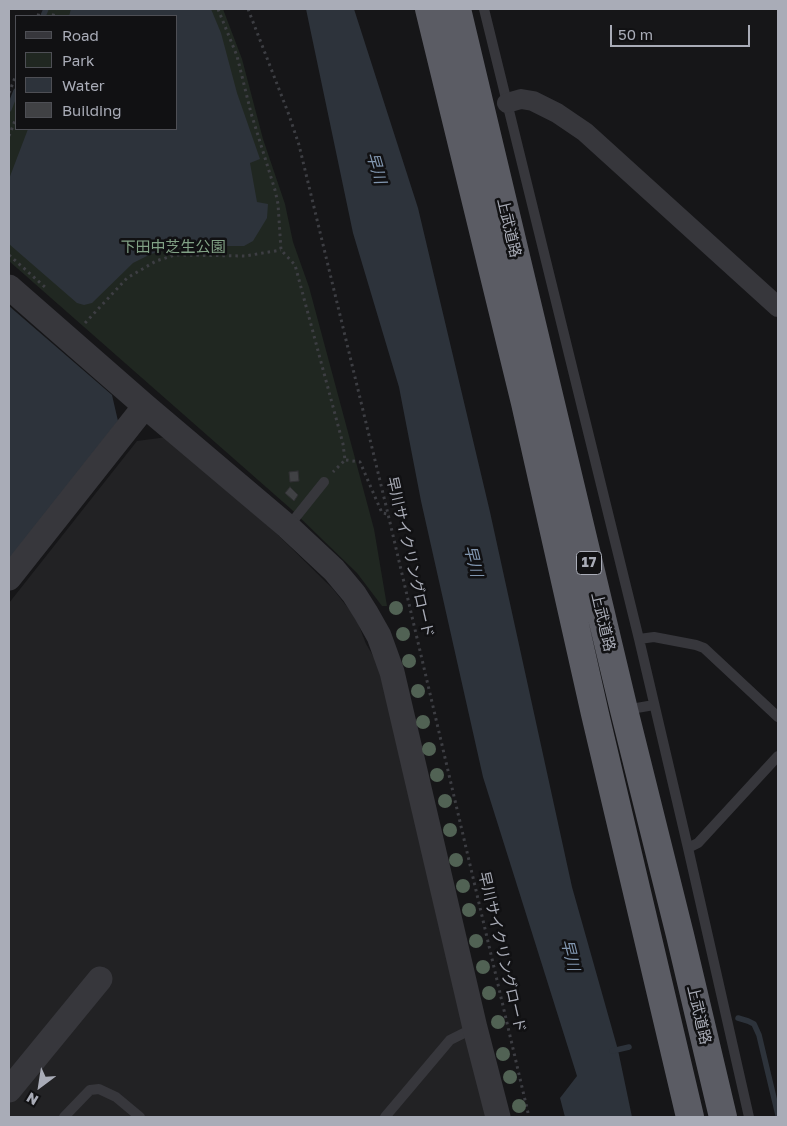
<!DOCTYPE html>
<html>
<head>
<meta charset="utf-8">
<style>
  body { margin:0 }
  #map { position:relative; width:787px; height:1126px; overflow:hidden; background:#161618; font-family:"Golos Text",sans-serif }
  canvas { display:block }
  .frame { position:absolute; inset:0; border:10px solid #a9acb7; pointer-events:none }
  .legend { position:absolute; left:15px; top:15px; width:162px; height:115px; box-sizing:border-box; background:#111113; border:1px solid #4e4f55; margin:0; padding:6px 9px; list-style:none; font-size:15px; color:#a9acb7 }
  .legend li { display:flex; align-items:center; gap:10px; height:25px }
  .legend b { width:25px; border:1px solid #4e4f55 }
  .north { position:absolute; left:15px; top:1061px; width:50px; height:50px; -webkit-text-stroke:4px #111113; paint-order:stroke; rotate:211deg; font-size:14px; font-weight:700; line-height:20px; text-align:center; color:#a9acb7 }
  .north::after { content:''; display:block; margin:auto; width:18px; height:22px; background:#a9acb7; clip-path:polygon(50% 0,100% 100%,50% 72%,0 100%) }
  .scale { position:absolute; left:610px; top:25px; width:140px; height:22px; box-sizing:border-box; border:2px solid #a9acb7; border-top:0; padding-left:6px; font-size:15px; line-height:18px; white-space:nowrap; color:#a9acb7; -webkit-text-stroke:4px #111113; paint-order:stroke }
</style>
</head>
<body>
<div id="map">
<canvas width="787" height="1126"></canvas>
<div class="frame"></div>
<ul class="legend">
<li><b style="height:6px;background:#37373c"></b>Road</li>
<li><b style="height:14px;background:#202721"></b>Park</li>
<li><b style="height:14px;background:#2d333b"></b>Water</li>
<li><b style="height:14px;background:#404144"></b>Building</li>
</ul>
<div class="north">N</div>
<div class="scale">50 m</div>
</div>
<script>
const c = document.querySelector('canvas').getContext('2d');
c.lineJoin = 'round';
function fill(path, color) {
  c.fillStyle = color;
  c.fill(path, 'evenodd');
}
function poly(rows) {
  const path = new Path2D();
  for (const r of rows) {
    path.moveTo(r[0], r[1]);
    for (let i = 2; i < r.length; i += 2) path.lineTo(r[i], r[i + 1]);
  }
  return path;
}
function stroke(path, color, width, dash) {
  c.strokeStyle = color;
  c.lineWidth = width;
  c.lineCap = dash ? 'butt' : 'round';
  c.setLineDash(dash || []);
  c.stroke(path);
}
function drawText(font, color, halo, rows, align = 'center') {
  c.font = font + ' "Golos Text","Noto Sans JP",sans-serif';
  c.lineWidth = 5;
  c.setLineDash([]);
  c.textBaseline = 'middle';
  c.strokeStyle = halo;
  c.fillStyle = color;
  for (const [text, x, y, turn = 0] of rows) {
    c.save();
    c.translate(x, y);
    c.rotate((+turn || 0) * Math.PI / 180);
    c.textAlign = isNaN(turn) ? turn : align;
    if (halo) c.strokeText(text, 0, 0);
    c.fillText(text, 0, 0);
    c.restore();
  }
}
const built = poly([
  [167,437,277,534,333,589,356,618,366,644,378,664,488,1117,9,1117,9,603,137,441]
]);
const green = poly([
  [45,9,223,9,242,59,263,139,285,204,293,242,309,287,374,529,387,606,382,606,357,573,291,509,9,261,9,109,16,88,16,129,176,129,176,16,42,16]
]);
const water = poly([
  [71,9,211,9,221,33,237,93,260,159,250,163,257,202,268,204,267,218,253,241,244,246,182,246,151,254,133,263,92,303,84,305,77,303,9,244,9,179,28,129,176,129,176,16,69,16],
  [306,9,354,9,418,208,490,512,572,887,618,1050,632,1117,565,1117,560,1098,577,1076,483,777,421,501,399,387,353,233],
  [9,306,112,395,118,421,9,560]
]);
const stream = poly([
  [43,16,46,9],
  [9,109,16,91],
  [738,1018,748,1021,754,1024,759,1035,778,1115],
  [612,1051,629,1047]
]);
const building = poly([
  [298,471,299,481,290,482,289,472,298,471],
  [290,487,298,495,294,501,285,493,290,487]
]);
const path = poly([
  [218,9,237,56,251,113,275,190,278,204,281,250,295,265,343,444,345,460,333,472],
  [248,9,289,115,299,145,388,514,529,1117],
  [38,16,40,9],
  [53,16,55,9],
  [9,93,16,75],
  [9,136,16,118],
  [9,255,46,288],
  [85,323,127,278,156,261,175,255,245,256,281,250],
  [346,460,360,462,382,513,388,514]
]);
const service = poly([
  [484,9,639,639,688,848,749,1117],
  [288,527,324,482],
  [639,639,654,637,696,645,704,648,778,717],
  [625,710,654,705],
  [688,848,698,843,778,756],
  [64,1117,90,1090,99,1089,116,1097,140,1117],
  [385,1117,450,1040,474,1028]
]);
const minor = poly([
  [507,103,521,99,533,101,557,113,585,132,778,307]
]);
const tertiary = poly([
  [9,287,145,406,288,527,334,570,354,594,366,613,379,636,392,672,475,1028,498,1117],
  [9,578,145,406],
  [9,1090,100,979]
]);
const trunk = poly([
  [429,9,525,403,595,714,690,1117],
  [457,9,624,710,680,935,723,1117]
]);
const trees = [
  [396,608],
  [403,634],
  [409,661],
  [418,691],
  [423,722],
  [429,749],
  [437,775],
  [445,801],
  [450,830],
  [456,860],
  [463,886],
  [469,910],
  [476,941],
  [483,967],
  [489,993],
  [498,1022],
  [503,1054],
  [510,1077],
  [519,1106]
];
const shields = [
  [589,563,25]
];
const shieldNames = [
  ["17",589,563]
];
const streetNames = [
  ["上武道路",509,228,77],
  ["早川サイクリングロード",410,557,77],
  ["上武道路",603,622,77],
  ["早川サイクリングロード",502,952,77],
  ["上武道路",699,1015,77]
];
const parkNames = [
  ["下田中芝生公園",173,247]
];
const waterNames = [
  ["早川",376,168,74],
  ["早川",473,561,76],
  ["早川",570,955,76]
];
fill(built, '#222224');
fill(green, '#202721');
fill(water, '#2d333b');
stroke(stream, '#2d333b', 5.5);
fill(building, '#404144');
stroke(building, '#303033', 1);
stroke(path, '#3d3e43', 3, [2.5, 4]);
stroke(service, '#37373c', 10);
stroke(minor, '#37373c', 20);
stroke(tertiary, '#37373c', 25);
stroke(trunk, '#5b5c64', 28);
c.fillStyle = '#516254';
for (const [x, y] of trees) {
  c.beginPath();
  c.arc(x, y, 7, 0, 2 * Math.PI);
  c.fill();
}
for (const [x, y, w] of shields) {
  const box = new Path2D();
  box.roundRect(x - w / 2, y - 11.5, w, 23, 4);
  c.fillStyle = '#111113';
  c.fill(box);
  stroke(box, '#a9acb7', 1);
}
drawText('bold 14px', '#a9acb7', null, shieldNames);
drawText('15px', '#a9acb7', '#111113', streetNames);
drawText('15px', '#81a185', '#111113', parkNames);
drawText('italic 16px', '#8297b0', '#111113', waterNames);
</script>
</body>
</html>
